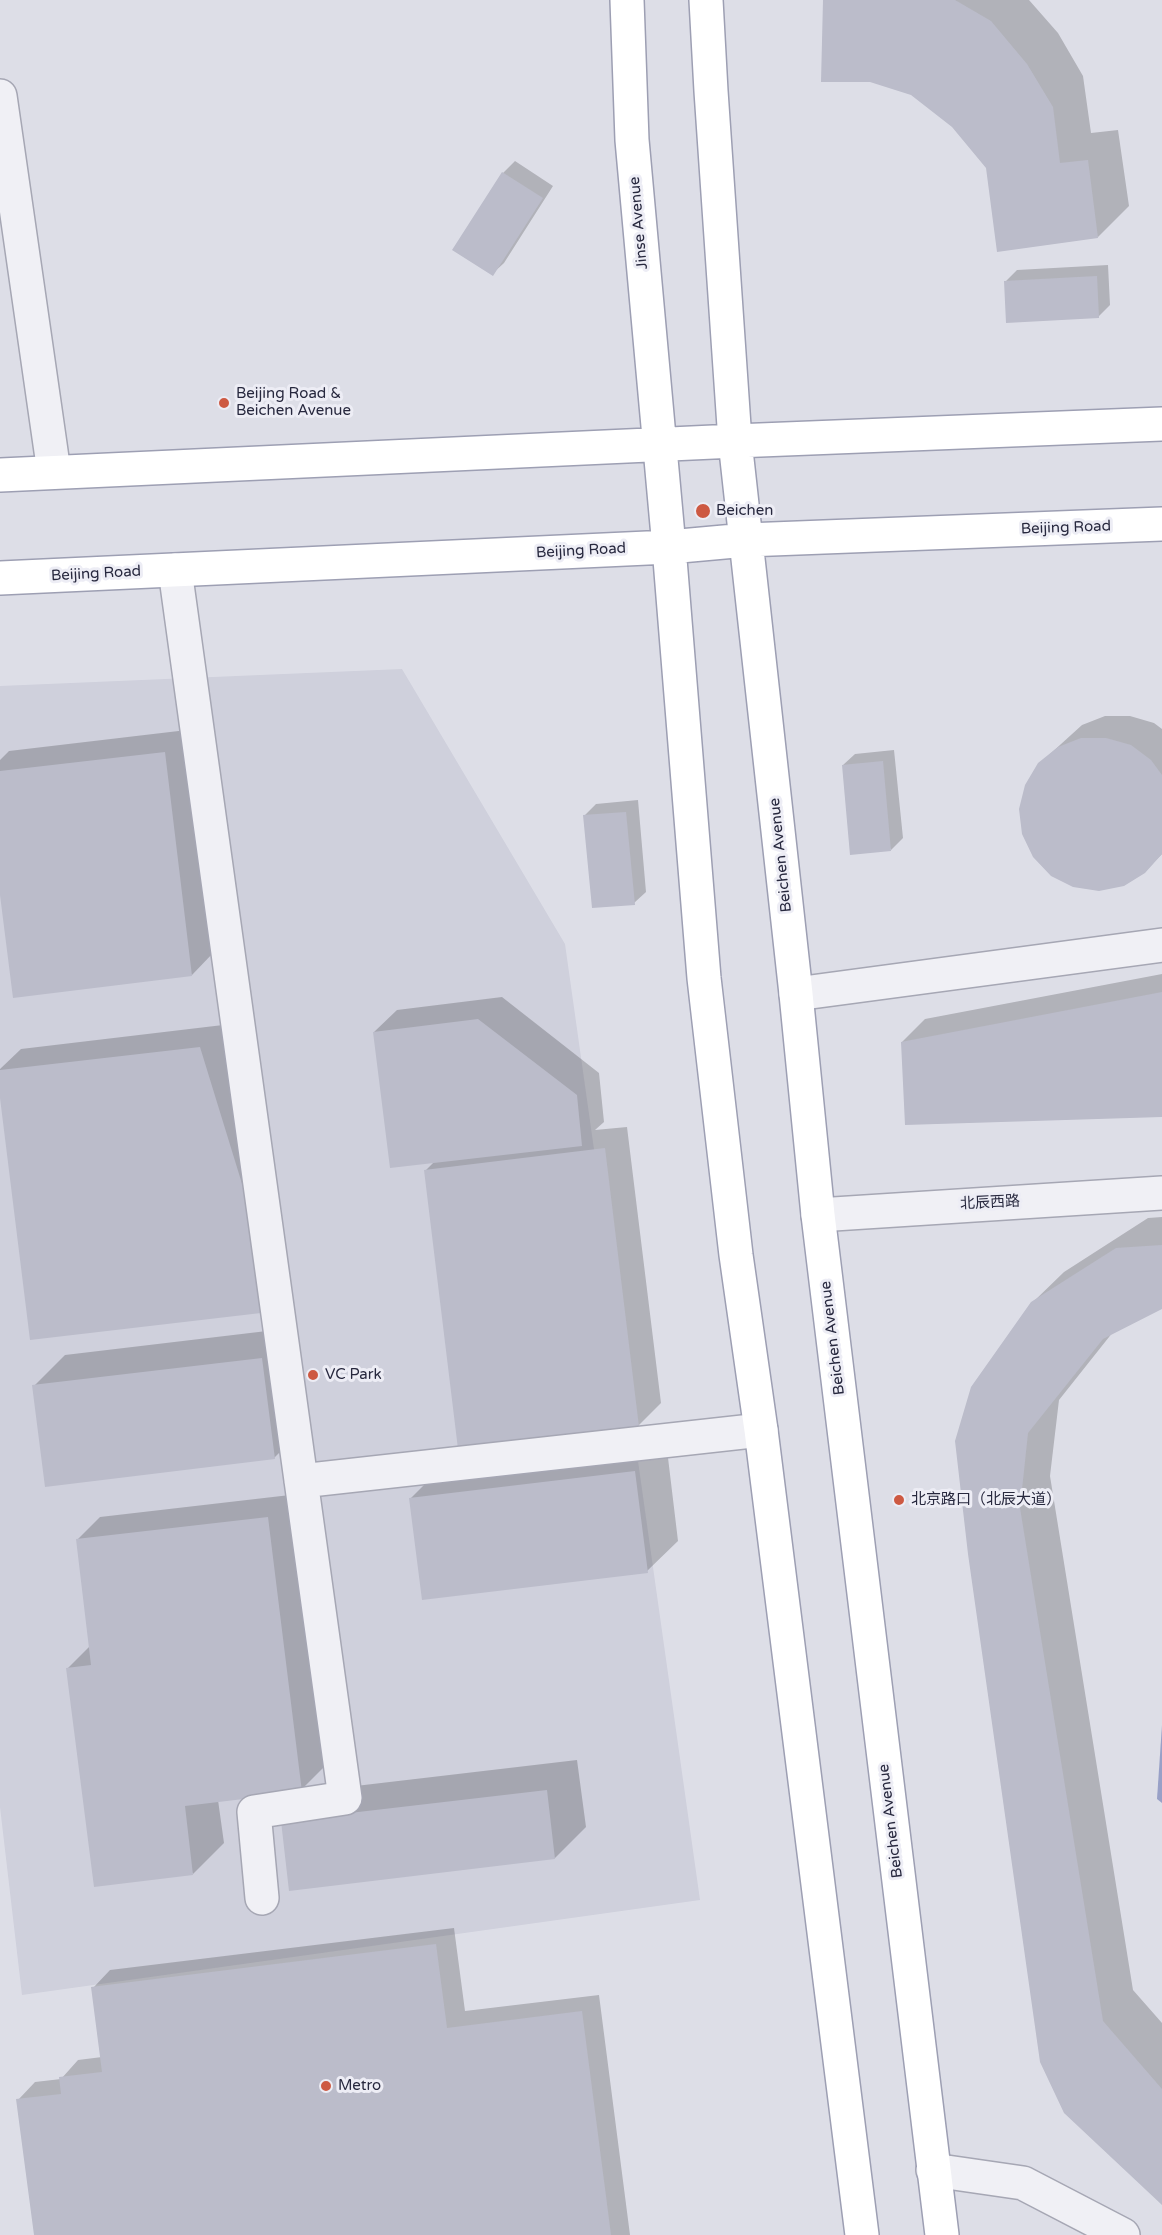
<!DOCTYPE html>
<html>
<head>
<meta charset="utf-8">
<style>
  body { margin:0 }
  canvas { display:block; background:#dddee7 }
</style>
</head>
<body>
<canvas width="1162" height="2235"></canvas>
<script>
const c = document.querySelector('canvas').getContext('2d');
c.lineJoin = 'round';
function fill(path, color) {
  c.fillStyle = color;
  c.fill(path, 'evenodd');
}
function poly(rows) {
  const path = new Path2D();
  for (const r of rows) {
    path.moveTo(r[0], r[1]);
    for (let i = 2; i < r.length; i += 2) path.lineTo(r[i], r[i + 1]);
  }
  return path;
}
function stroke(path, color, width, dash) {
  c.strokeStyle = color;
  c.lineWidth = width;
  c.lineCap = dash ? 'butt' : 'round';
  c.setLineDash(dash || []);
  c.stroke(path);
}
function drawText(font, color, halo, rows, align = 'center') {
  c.font = font + ' "Varela Round","Noto Sans SC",sans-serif';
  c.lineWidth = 6;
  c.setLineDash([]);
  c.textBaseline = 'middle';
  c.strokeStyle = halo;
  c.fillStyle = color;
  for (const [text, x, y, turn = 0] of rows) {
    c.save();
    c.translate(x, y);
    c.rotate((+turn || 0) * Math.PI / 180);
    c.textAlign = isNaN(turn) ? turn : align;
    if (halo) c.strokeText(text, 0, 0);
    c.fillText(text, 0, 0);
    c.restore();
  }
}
const built = poly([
  [402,669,565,944,700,1900,22,1995,0,1807,0,686]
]);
const water = poly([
  [1162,1725,1162,1803,1157,1799]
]);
const shadow = poly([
  [824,0,1029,0,1058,33,1083,76,1091,133,1118,130,1129,206,1098,237,987,167,953,126],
  [515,161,553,186,504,263,492,274,454,249,503,173],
  [1108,265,1110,305,1098,317,1005,282,1017,270],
  [1105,716,1130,716,1154,723,1162,729,1162,854,1144,872,1039,764,1082,725],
  [187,730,214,952,192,975,0,883,0,760,9,751],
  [894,750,903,838,891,850,843,765,855,754],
  [638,800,646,892,634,903,584,816,596,804],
  [1162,974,1162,1115,902,1042,925,1019],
  [502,997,599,1073,604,1122,595,1130,627,1127,661,1403,638,1426,425,1171,434,1162,374,1032,397,1010],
  [223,1025,283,1289,260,1312,0,1086,0,1069,21,1049],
  [1162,1217,1162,1307,1113,1332,1059,1400,1050,1476,1133,1990,1162,2023,1162,2202,1065,2112,970,1554,1032,1303,1064,1272,1148,1218],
  [292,1328,305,1427,274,1458,34,1386,65,1355],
  [666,1441,678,1541,647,1571,411,1498,441,1468],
  [290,1495,324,1767,301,1790,218,1800,224,1843,193,1874,68,1668,90,1646,77,1540,100,1517],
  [577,1760,586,1827,555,1858,282,1822,313,1791],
  [454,1928,465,2011,599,1995,630,2235,35,2235,18,2100,35,2082,61,2079,78,2060,102,2057,93,1988,110,1970]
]);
const building = poly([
  [823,0,955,0,991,21,1027,64,1053,107,1060,163,1088,160,1098,238,997,252,986,168,952,127,911,95,870,82,821,82],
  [502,172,543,198,493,276,452,250],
  [1097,276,1099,318,1006,323,1004,281],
  [1081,738,1106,738,1131,745,1151,760,1162,775,1162,854,1145,873,1124,886,1099,891,1073,887,1051,876,1033,857,1022,834,1019,809,1025,785,1038,763,1058,747],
  [165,752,192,976,13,998,0,895,0,771],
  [883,761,891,851,850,855,842,765],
  [626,812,635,905,592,908,583,815],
  [1162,992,1162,1117,905,1125,901,1042],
  [478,1019,577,1095,582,1146,390,1168,373,1032],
  [200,1047,255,1226,261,1313,30,1340,0,1098,0,1070],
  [605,1148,639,1427,458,1449,424,1170],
  [1162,1245,1162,1309,1103,1339,1028,1433,1020,1508,1103,2021,1162,2089,1162,2205,1064,2113,1040,2062,968,1554,955,1441,971,1387,1031,1302,1116,1248],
  [262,1358,275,1459,45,1487,32,1385],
  [635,1471,648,1573,422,1600,409,1498],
  [268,1517,302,1792,185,1806,193,1875,94,1887,66,1668,91,1665,76,1539],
  [547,1790,555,1859,289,1891,281,1821],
  [436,1944,447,2028,582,2011,611,2235,34,2235,16,2099,61,2094,59,2077,102,2072,91,1987]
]);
const minor = poly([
  [0,96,54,472],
  [175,570,345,1798,254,1812,262,1898],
  [796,994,1162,945],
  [818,1215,1162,1193],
  [301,1481,761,1430],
  [933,2170,1023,2183,1123,2235]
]);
const major = poly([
  [627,0,632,140,669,547,704,978,736,1255,761,1430,862,2235],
  [706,0,711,91,735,441,796,994,818,1215,942,2235],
  [0,475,735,441,1162,424],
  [0,578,669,547,746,540,1162,524]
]);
const markers = [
  [224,403,6,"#cd5942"],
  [703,511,8,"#cd5942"],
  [313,1375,6,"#cd5942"],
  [899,1500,6,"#cd5942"],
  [326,2086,6,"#cd5942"]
];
const streetNames = [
  ["Jinse Avenue",639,223,-95],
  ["Beijing Road",1066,528,-2],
  ["Beijing Road",581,551,-3],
  ["Beijing Road",96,574,-3],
  ["Beichen Avenue",781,855,-96],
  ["北辰西路",990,1203,-3],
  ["Beichen Avenue",833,1338,-97],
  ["Beichen Avenue",891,1821,-97]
];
const poiNames = [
  ["Beijing Road &",236,394],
  ["Beichen Avenue",236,411],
  ["Beichen",716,511],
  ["VC Park",325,1375],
  ["北京路口（北辰大道）",911,1500],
  ["Metro",338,2086]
];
fill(built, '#cfd0dc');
fill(water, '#98a0c7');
fill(shadow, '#0003');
fill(building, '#bbbcca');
stroke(minor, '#a6a7b4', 36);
stroke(major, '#9d9fb3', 36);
stroke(minor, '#f0f0f5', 33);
stroke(major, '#fff', 33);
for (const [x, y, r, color] of markers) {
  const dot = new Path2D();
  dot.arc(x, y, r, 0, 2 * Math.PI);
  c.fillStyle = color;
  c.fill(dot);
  stroke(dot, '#ededf5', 2);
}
drawText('15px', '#27283e', '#ededf5', streetNames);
drawText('15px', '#27283e', '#ededf5', poiNames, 'left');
</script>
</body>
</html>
